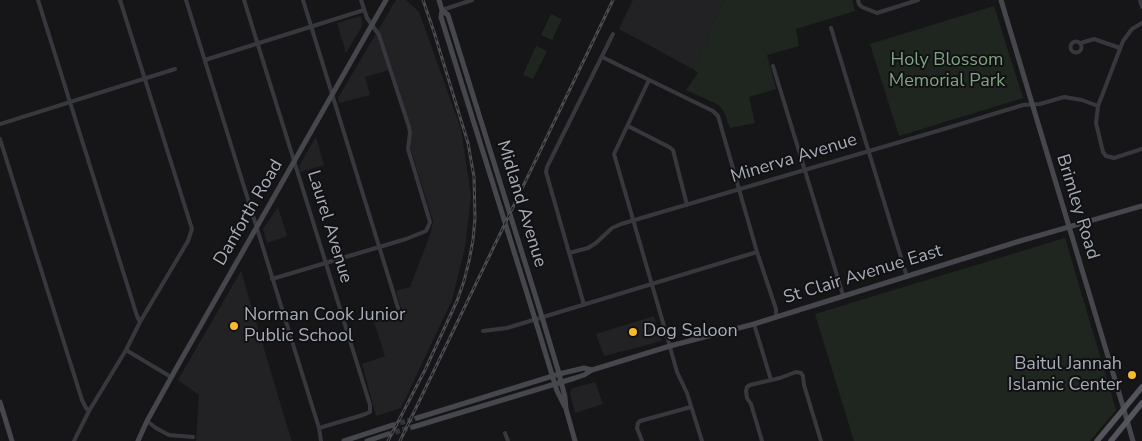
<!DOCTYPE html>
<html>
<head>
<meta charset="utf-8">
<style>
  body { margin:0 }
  canvas { display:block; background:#161618 }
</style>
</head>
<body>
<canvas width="1142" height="441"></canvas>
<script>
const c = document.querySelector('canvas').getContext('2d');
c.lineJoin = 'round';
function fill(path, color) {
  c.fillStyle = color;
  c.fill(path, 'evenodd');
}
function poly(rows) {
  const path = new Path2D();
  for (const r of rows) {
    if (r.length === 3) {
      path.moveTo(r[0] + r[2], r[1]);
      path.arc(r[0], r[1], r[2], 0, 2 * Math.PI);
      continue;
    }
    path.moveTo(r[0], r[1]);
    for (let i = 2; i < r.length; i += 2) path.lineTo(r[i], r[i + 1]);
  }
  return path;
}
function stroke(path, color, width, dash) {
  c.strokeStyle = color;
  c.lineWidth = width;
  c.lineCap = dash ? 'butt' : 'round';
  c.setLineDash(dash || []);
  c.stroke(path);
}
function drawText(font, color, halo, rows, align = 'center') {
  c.font = font + ' "Nunito Sans",sans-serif';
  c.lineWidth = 4;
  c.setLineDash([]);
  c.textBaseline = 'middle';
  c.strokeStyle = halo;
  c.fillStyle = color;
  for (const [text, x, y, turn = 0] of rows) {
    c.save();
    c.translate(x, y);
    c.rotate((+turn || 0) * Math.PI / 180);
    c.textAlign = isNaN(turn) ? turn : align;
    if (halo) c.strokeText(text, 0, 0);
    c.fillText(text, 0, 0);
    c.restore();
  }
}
const built = poly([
  [396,0,406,0,419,12,461,129,471,196,465,247,452,300,401,408,376,416,362,364,385,356,373,319,402,311,396,291,410,287,430,235,433,221,410,147,412,132,392,69,365,77,370,95,339,103,338,98],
  [633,0,724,0,693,69,619,29],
  [361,16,362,26,346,53,337,23],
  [316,137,324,165,300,172,299,166],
  [278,207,287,236,267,243,263,229],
  [241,271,286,423,292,441,196,441,199,395,178,380],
  [654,316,662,341,604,356,596,334],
  [595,382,603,404,575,413,570,393,571,390,573,388]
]);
const green = poly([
  [724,0,852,0,855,11,796,29,799,46,767,55,776,89,749,97,755,123,730,128,724,112,719,105,686,90,698,73,693,69],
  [994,6,1023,98,899,136,870,44],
  [551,14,562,19,552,40,541,35],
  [536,46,547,51,533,79,523,75],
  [1065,238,1116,410,1090,441,854,441,815,314]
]);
const secondaryTunnel = poly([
  [393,425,417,418],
  [388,434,413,427]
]);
const street = poly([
  [38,0,137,316,140,322],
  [186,0,319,428,321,441],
  [244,0,370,405,370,412,363,415,319,428],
  [303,0,399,311],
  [858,0,859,4,862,7,877,13,918,0],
  [1140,0,1142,7],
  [442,10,472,0],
  [1142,23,1132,29,1123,41,1098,106,1096,123,1103,152,1106,156,1114,158,1142,149],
  [831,28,907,277],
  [1076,47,5.5],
  [1081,43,1094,39,1120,48],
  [602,57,713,111,718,116,757,252,776,309,776,317],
  [205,60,364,10],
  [773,66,843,295],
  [649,80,614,154,666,333,677,372,687,393,702,441],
  [0,124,175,69],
  [628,126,669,147,673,150,687,205],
  [0,139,82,400,86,408,89,411],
  [569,253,588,248,596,243,612,228,621,224,944,129,1023,105,1040,104,1064,97,1082,100,1098,106],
  [272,279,406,239,426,231,428,227,430,222,408,149,410,133,409,127,379,35,367,18,361,0],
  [584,305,546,172,547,167,613,34],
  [754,324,771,380],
  [483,331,507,328,757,252],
  [126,350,171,377],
  [147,421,156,428,169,435,193,437],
  [505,433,508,441],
  [74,441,89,411,126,350,140,322,188,241,192,229,120,0],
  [642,441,637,428,638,423,640,421,691,407],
  [762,441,751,404,747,398,746,391,747,387,750,385,780,378,796,372,801,373,803,376,804,385,821,441]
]);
const secondary = poly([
  [439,0,442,10,448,15,542,317,558,370,565,397,566,409,575,441],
  [1001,0,1122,403,1133,441],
  [442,10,441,17,535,319,557,391,565,407],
  [0,402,12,441],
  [417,418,559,374,584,368,592,370],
  [413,427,575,378,584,375,592,370,670,346,754,324,1020,241,1142,206],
  [138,441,147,421,177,367,386,0],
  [344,441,393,425],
  [367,441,388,434]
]);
const primary = poly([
  [1097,441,1142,387],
  [1111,441,1142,403]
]);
const rail = poly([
  [388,441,425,370,457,301,464,281,469,261,473,240,475,218,474,177,468,143,434,32,423,0],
  [400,441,613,0]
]);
const markers = [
  [234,326,5,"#f8bb2e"],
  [633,332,5,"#f8bb2e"],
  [1132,375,5,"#f8bb2e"]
];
const parkNames = [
  ["Holy Blossom",947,61],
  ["Memorial Park",947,82]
];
const streetNames = [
  ["Minerva Avenue",794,159,-17],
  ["Midland Avenue",521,204,73],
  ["Brimley Road",1077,207,73],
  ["Danforth Road",249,213,-60],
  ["Laurel Avenue",329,227,73],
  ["St Clair Avenue East",863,275,-17]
];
const poiNames = [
  ["Norman Cook Junior",244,316],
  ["Public School",244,337],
  ["Dog Saloon",643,332],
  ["Baitul Jannah",1122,365,"right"],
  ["Islamic Center",1122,386,"right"]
];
fill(built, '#222225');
fill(green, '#1e261f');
stroke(secondaryTunnel, '#333438', 5, [5, 2.5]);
stroke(street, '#37383d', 4);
stroke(secondary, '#45474d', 5);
stroke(primary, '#53545c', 5.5);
stroke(rail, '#4a4c52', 3);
stroke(rail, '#111113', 1, [4]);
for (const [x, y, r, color] of markers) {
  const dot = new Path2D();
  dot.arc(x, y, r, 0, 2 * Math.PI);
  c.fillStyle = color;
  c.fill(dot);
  stroke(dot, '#111113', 2);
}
drawText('18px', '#7ea481', '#111113', parkNames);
drawText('18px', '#a7acb8', '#111113', streetNames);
drawText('18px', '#a7acb8', '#111113', poiNames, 'left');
</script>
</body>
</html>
